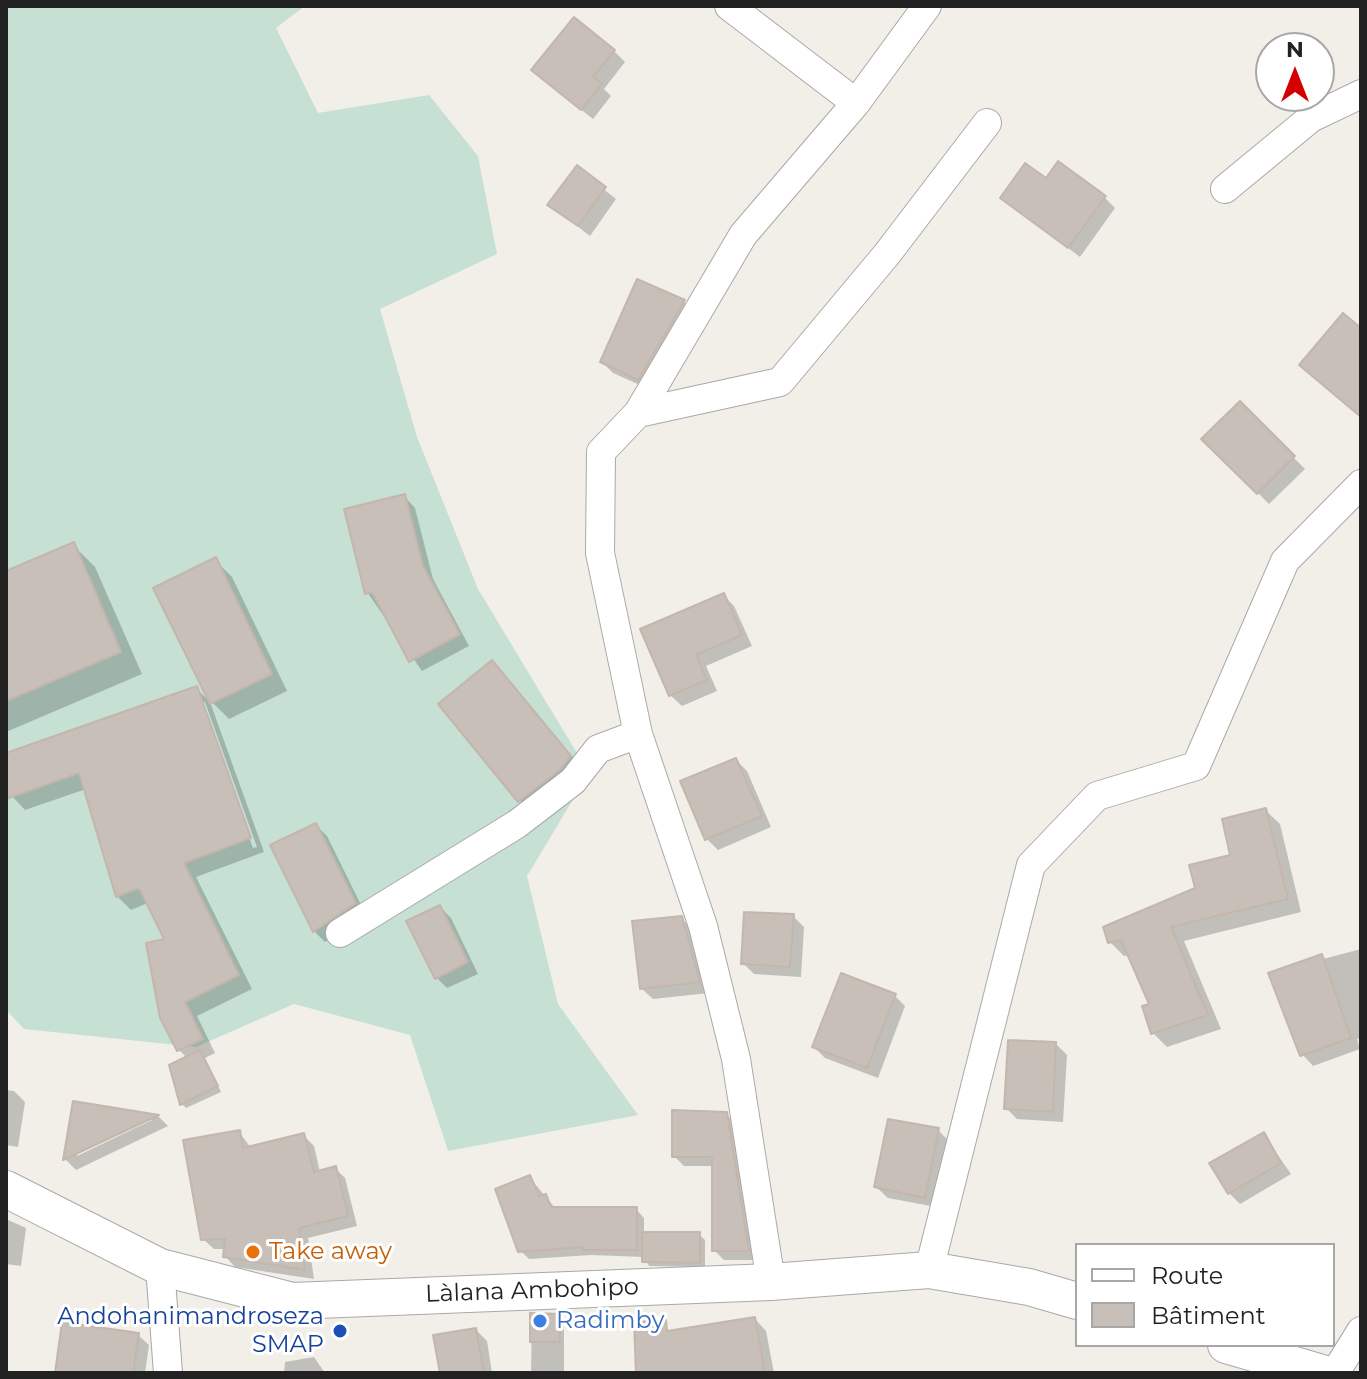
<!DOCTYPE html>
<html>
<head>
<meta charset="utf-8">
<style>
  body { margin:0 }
  #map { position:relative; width:1367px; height:1379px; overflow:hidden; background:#f2efe9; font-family:Montserrat,sans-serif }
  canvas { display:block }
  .frame { position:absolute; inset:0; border:8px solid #222; pointer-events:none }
  .legend { position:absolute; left:1075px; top:1243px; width:260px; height:104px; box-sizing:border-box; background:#fff; border:2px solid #a7a7a7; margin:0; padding:10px 14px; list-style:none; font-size:24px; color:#222 }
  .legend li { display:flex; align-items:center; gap:16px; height:40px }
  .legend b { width:40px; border:2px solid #a7a7a7 }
  .north { position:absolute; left:1255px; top:32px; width:80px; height:80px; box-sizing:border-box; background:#fff; border:2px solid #a7a7a7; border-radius:50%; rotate:0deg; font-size:22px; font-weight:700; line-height:32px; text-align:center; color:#222 }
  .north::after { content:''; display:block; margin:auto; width:28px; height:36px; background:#d40000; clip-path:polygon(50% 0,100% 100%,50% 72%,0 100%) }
</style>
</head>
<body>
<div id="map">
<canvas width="1367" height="1379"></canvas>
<div class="frame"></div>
<ul class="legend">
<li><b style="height:10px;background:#fff"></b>Route</li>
<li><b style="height:22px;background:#c7bfb8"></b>Bâtiment</li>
</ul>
<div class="north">N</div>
</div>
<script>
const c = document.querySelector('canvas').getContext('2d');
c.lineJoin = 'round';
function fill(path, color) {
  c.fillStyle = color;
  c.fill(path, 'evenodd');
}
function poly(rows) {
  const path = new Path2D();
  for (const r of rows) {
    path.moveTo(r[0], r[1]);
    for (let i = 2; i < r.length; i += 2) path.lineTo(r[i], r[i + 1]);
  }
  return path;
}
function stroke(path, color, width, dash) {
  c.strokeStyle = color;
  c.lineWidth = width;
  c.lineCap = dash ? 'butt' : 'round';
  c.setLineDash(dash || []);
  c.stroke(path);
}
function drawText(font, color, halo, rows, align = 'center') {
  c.font = font + ' Montserrat,sans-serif';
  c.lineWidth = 6;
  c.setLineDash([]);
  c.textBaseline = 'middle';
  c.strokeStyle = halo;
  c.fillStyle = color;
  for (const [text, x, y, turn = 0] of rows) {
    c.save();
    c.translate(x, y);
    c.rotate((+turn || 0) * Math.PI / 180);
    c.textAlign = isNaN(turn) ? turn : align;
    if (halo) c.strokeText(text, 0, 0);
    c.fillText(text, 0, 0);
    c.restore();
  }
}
const wetland = poly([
  [6,6,305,6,276,28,318,113,429,95,478,156,497,254,380,309,417,437,478,589,589,773,527,876,558,1004,638,1115,448,1151,410,1035,294,1004,196,1047,24,1029,6,1010]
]);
const shadow = poly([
  [614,51,625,62,604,89,611,96,593,119,545,81],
  [577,168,616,199,590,236,550,205],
  [1046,181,1104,197,1115,208,1080,257,1002,198],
  [684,302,694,313,649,389,613,373,602,362],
  [1240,404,1305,469,1269,504,1204,439],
  [404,496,415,508,433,579,469,646,422,671,367,592],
  [73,545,95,567,142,674,6,732,6,574],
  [215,560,232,577,287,691,229,719,212,702],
  [723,595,734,606,752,646,706,666,717,691,682,706,670,695],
  [492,662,587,774,536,817,520,800],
  [196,688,210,702,264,852,196,877,252,989,197,1016,215,1053,205,1058,221,1092,186,1108,181,1103,187,1058,179,1050,166,940,148,903,131,910,117,896,86,789,25,810,12,796,6,781,6,755],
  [200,702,205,702,257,847,253,848],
  [736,760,747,771,771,827,718,850,707,839],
  [1265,810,1280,824,1301,912,1184,941,1221,1029,1167,1047,1153,1033,1151,1005,1130,955,1124,956,1110,942,1197,889,1233,856],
  [316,825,327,836,366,915,325,942,314,931],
  [440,907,451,918,478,974,447,988,436,977],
  [793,916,804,927,801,977,754,974,743,963],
  [681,918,692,929,709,993,653,999,641,988],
  [1361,949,1361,1038,1357,1039,1360,1049,1313,1066,1302,1054,1323,959],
  [894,995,905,1006,878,1078,825,1058,814,1047],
  [1056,1044,1067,1055,1063,1122,1017,1119,1006,1108],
  [6,1090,14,1091,25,1102,18,1147,6,1145],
  [75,1104,158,1116,168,1126,76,1170,66,1160],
  [151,1116,152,1120,77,1156,77,1152],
  [726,1114,736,1124,757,1260,724,1260,714,1250,714,1166,684,1166,674,1156],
  [938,1130,949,1141,936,1207,888,1198,876,1187],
  [239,1132,251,1148,303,1135,314,1146,320,1172,335,1168,345,1178,357,1226,308,1238,314,1279,235,1267,225,1256,226,1249,214,1249,203,1239],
  [1263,1134,1291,1174,1240,1204,1229,1193],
  [530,1178,556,1209,636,1209,644,1218,644,1234,699,1234,705,1240,705,1267,649,1266,644,1257,591,1255,529,1259,520,1250],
  [6,1219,26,1228,21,1266,6,1264],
  [532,1315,559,1316,564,1321,564,1373,531,1373],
  [755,1319,766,1331,774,1373,712,1373],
  [476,1330,487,1341,492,1373,442,1373],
  [138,1335,149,1345,145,1373,57,1373],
  [314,1357,325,1373,284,1373,285,1362]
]);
const building = poly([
  [574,17,615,50,593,77,602,84,581,110,531,70,574,17],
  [1058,161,1106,196,1068,248,1000,198,1025,163,1046,178,1058,161],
  [577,165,606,187,578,226,547,205,577,165],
  [637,279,685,300,638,380,600,362,637,279],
  [1343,313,1361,328,1361,417,1299,365,1343,313],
  [1240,401,1295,456,1257,494,1201,439,1240,401],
  [405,494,423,566,460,634,409,662,372,592,365,594,344,509,405,494],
  [74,542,121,652,6,701,6,571,74,542],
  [216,557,272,674,210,704,153,588,216,557],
  [724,593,742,635,696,655,707,680,669,696,640,629,724,593],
  [492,660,571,756,561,769,518,802,438,704,492,660],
  [197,686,251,838,184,863,239,975,185,1002,203,1039,177,1051,160,1018,146,943,164,939,139,888,116,897,79,773,6,799,6,753,197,686],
  [736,758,762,816,705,840,680,781,736,758],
  [1266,808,1288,899,1171,927,1208,1015,1151,1034,1142,1006,1149,1004,1121,940,1108,943,1103,927,1195,888,1189,865,1230,855,1222,819,1266,808],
  [316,823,356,903,313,932,270,845,316,823],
  [440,905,468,962,435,979,406,921,440,905],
  [744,912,794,914,790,967,741,964,744,912],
  [682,916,700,982,640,989,632,921,682,916],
  [1322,954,1351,1038,1300,1056,1268,973,1322,954],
  [841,973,896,994,867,1068,812,1047,841,973],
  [1008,1040,1056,1042,1053,1112,1004,1109,1008,1040],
  [200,1050,218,1086,180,1105,169,1065,200,1050],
  [73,1101,159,1115,63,1160,73,1101],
  [672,1110,727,1112,749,1251,712,1251,712,1157,672,1157,672,1110],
  [888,1119,939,1128,925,1198,874,1187,888,1119],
  [240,1130,243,1148,304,1133,314,1172,336,1166,348,1216,299,1228,305,1270,223,1257,225,1239,201,1240,183,1140,240,1130],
  [1264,1132,1281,1163,1228,1194,1209,1163,1264,1132],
  [530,1175,539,1196,546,1194,551,1207,637,1207,637,1250,583,1250,583,1247,518,1252,495,1189,530,1175],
  [642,1232,700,1232,700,1263,642,1262,642,1232],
  [530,1313,560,1314,560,1342,530,1342,530,1313],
  [755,1317,765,1373,636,1373,634,1322,666,1320,667,1331,755,1317],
  [62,1322,139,1333,133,1373,55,1373,62,1322],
  [476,1328,484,1373,440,1373,433,1335,476,1328]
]);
const minor = poly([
  [729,6,856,103],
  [1225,189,1311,118,1361,94],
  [638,413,780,382,887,254,987,123],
  [340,933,517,824,573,781,598,749,638,734],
  [160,1267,168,1373],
  [929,1270,1031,865,1097,796,1196,766,1285,561,1361,484],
  [771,1282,736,1059,703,926,638,734,600,553,601,452,638,413,743,235,856,103,927,6],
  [1335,1373,1361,1331]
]);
const tertiary = poly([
  [6,1189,160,1267,292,1301,771,1282,929,1270,1029,1287,1077,1301],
  [1226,1345,1322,1373]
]);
const markers = [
  [253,1252,8,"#e8710a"],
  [540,1321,8,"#3f7fe0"],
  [340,1331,8,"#1a4fb4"]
];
const foodNames = [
  ["Take away",269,1252]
];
const streetNames = [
  ["Làlana Ambohipo",532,1291,-2]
];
const transitNames = [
  ["Andohanimandroseza",324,1317],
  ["SMAP",324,1345]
];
const shopNames = [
  ["Radimby",556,1321]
];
fill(wetland, '#c6e0d4');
fill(shadow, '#0003');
fill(building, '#c7bfb8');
stroke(building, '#c4b6ab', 2);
stroke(minor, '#a9a9a9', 30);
stroke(tertiary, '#a9a9a9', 38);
stroke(minor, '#fff', 28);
stroke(tertiary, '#fff', 36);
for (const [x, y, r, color] of markers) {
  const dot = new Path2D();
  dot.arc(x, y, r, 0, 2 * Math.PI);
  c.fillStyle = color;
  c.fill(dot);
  stroke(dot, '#fff', 3);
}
drawText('24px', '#c56008', '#fff', foodNames, 'left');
drawText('24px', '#222', '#fff', streetNames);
drawText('24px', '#164399', '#fff', transitNames, 'right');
drawText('24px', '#366cbe', '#fff', shopNames, 'left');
</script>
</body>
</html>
